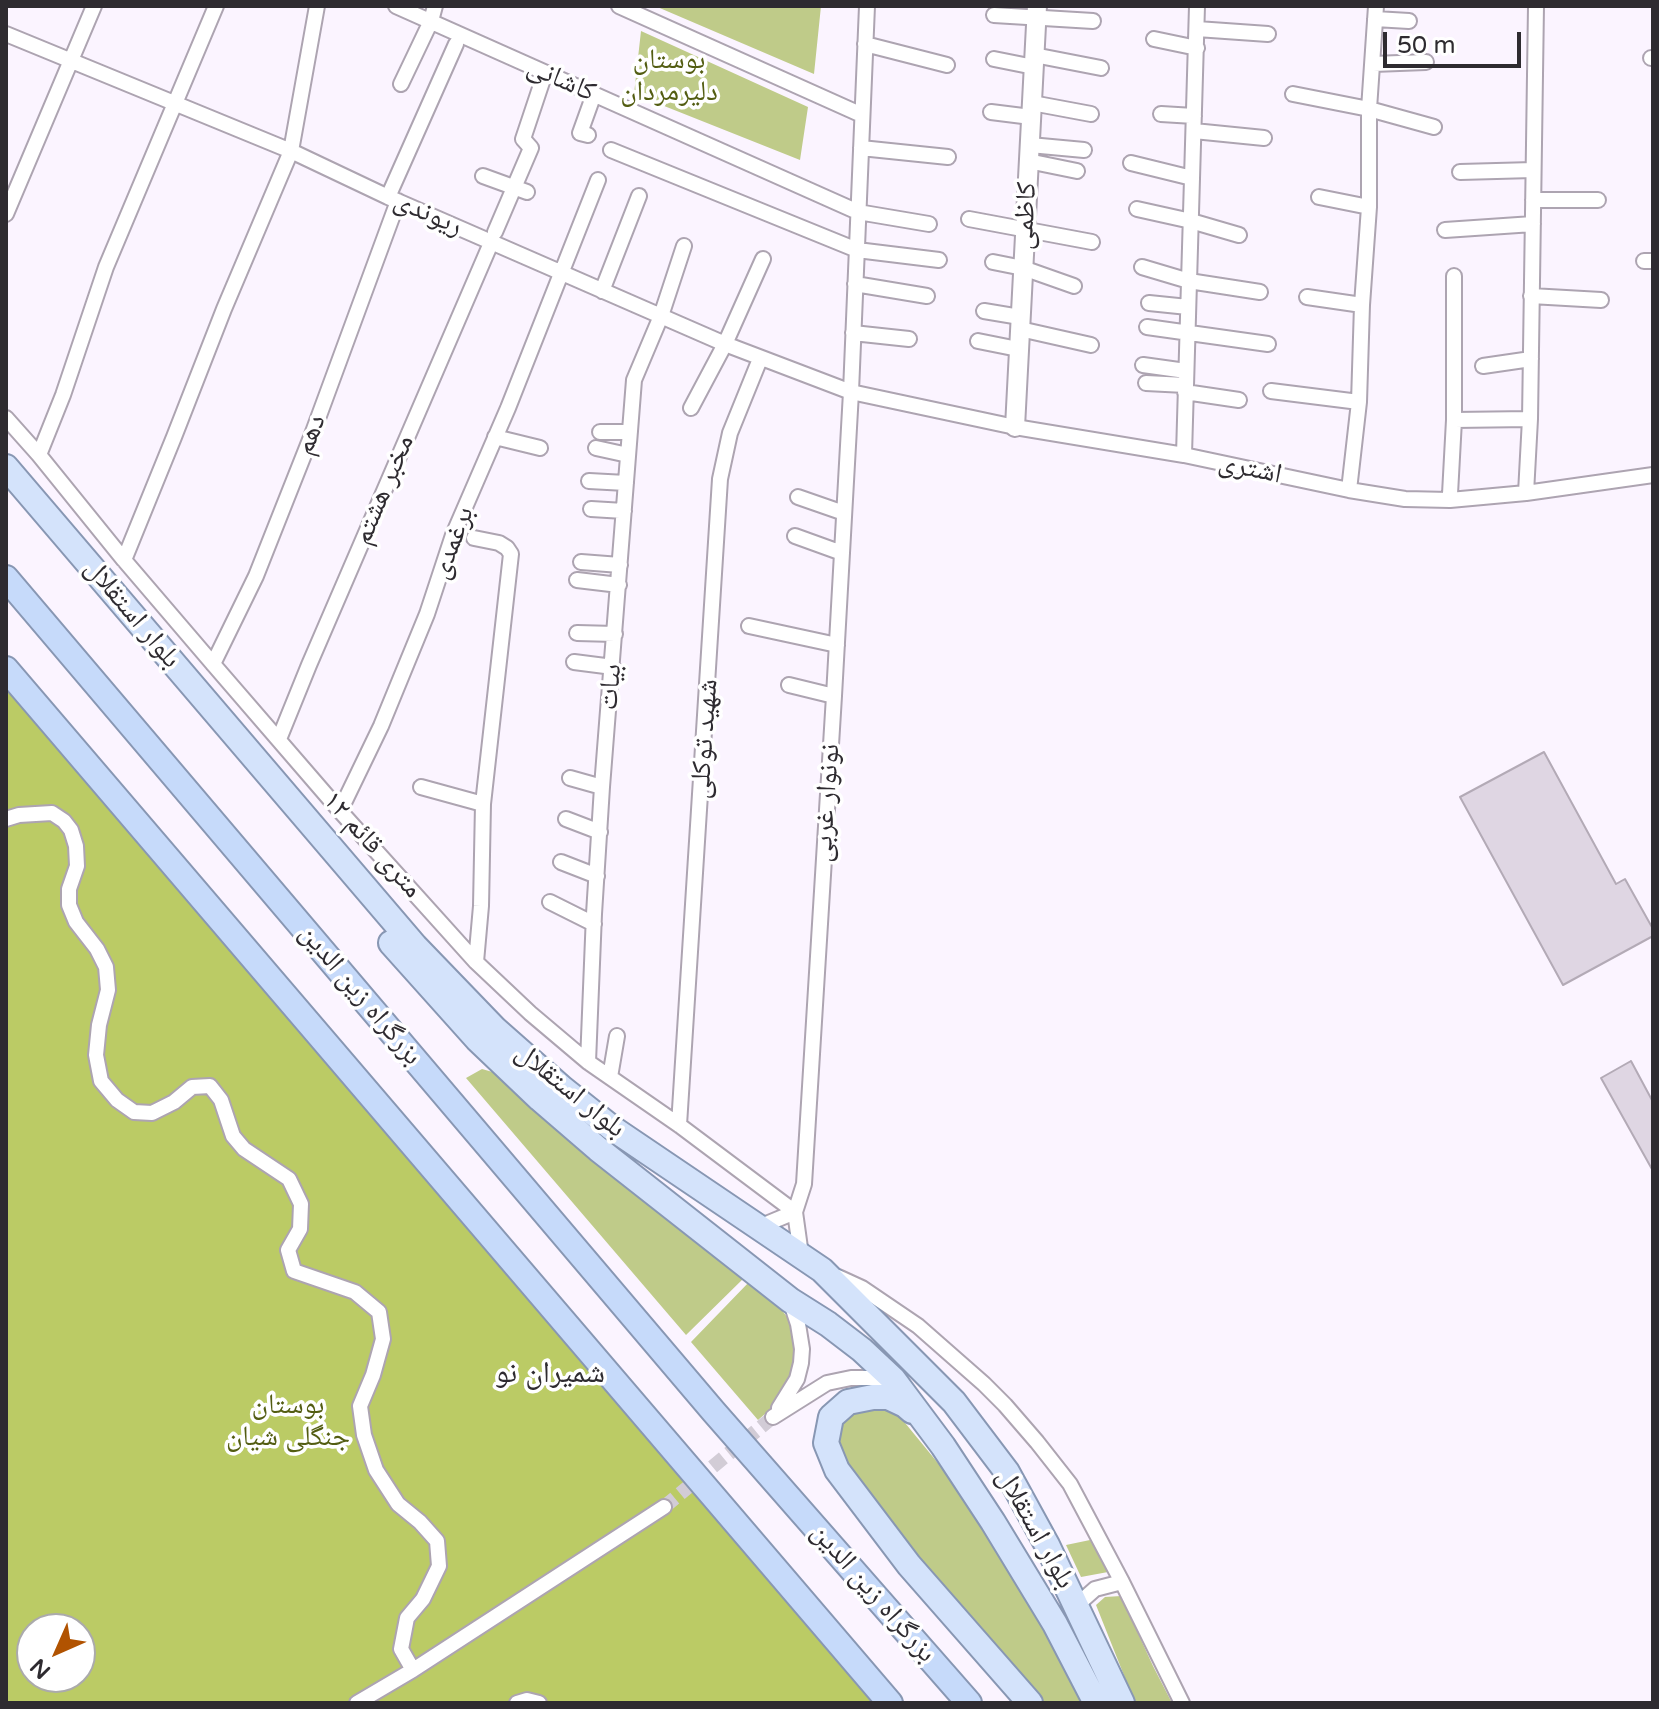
<!DOCTYPE html>
<html>
<head>
<meta charset="utf-8">
<style>
  body { margin:0 }
  #map { position:relative; width:1659px; height:1709px; overflow:hidden; background:#fbf4ff; font-family:"Varela Round",sans-serif }
  canvas { display:block }
  .frame { position:absolute; inset:0; border:8px solid #2e2b30; pointer-events:none }
  .north { position:absolute; left:16px; top:1613px; width:80px; height:80px; box-sizing:border-box; background:#fff; border:2px solid #abaaac; border-radius:50%; rotate:225deg; font-size:22px; font-weight:700; line-height:32px; text-align:center; color:#2e2b30 }
  .north::after { content:''; display:block; margin:auto; width:28px; height:36px; background:#b15301; clip-path:polygon(50% 0,100% 100%,50% 72%,0 100%) }
  .scale { position:absolute; left:1383px; top:32px; width:138px; height:36px; box-sizing:border-box; border:4px solid #2e2b30; border-top:0; padding-left:10px; font-size:24px; line-height:28px; white-space:nowrap; color:#2e2b30; -webkit-text-stroke:6px #fff; paint-order:stroke }
</style>
</head>
<body>
<div id="map">
<canvas width="1659" height="1709"></canvas>
<div class="frame"></div>
<div class="north">N</div>
<div class="scale">50 m</div>
</div>
<script>
const c = document.querySelector('canvas').getContext('2d');
c.lineJoin = 'round';
function fill(path, color) {
  c.fillStyle = color;
  c.fill(path, 'evenodd');
}
function poly(rows) {
  const path = new Path2D();
  for (const r of rows) {
    path.moveTo(r[0], r[1]);
    for (let i = 2; i < r.length; i += 2) path.lineTo(r[i], r[i + 1]);
  }
  return path;
}
function stroke(path, color, width, dash) {
  c.strokeStyle = color;
  c.lineWidth = width;
  c.lineCap = dash ? 'butt' : 'round';
  c.setLineDash(dash || []);
  c.stroke(path);
}
function drawText(font, color, halo, rows, align = 'center') {
  c.font = font + ' "Varela Round","Noto Naskh Arabic",sans-serif';
  c.lineWidth = 7;
  c.setLineDash([]);
  c.textBaseline = 'middle';
  c.strokeStyle = halo;
  c.fillStyle = color;
  for (const [text, x, y, turn = 0] of rows) {
    c.save();
    c.translate(x, y);
    c.rotate((+turn || 0) * Math.PI / 180);
    c.textAlign = isNaN(turn) ? turn : align;
    if (halo) c.strokeText(text, 0, 0);
    c.fillText(text, 0, 0);
    c.restore();
  }
}
const green = poly([
  [655,6,821,6,814,74],
  [641,31,808,107,800,160,634,94],
  [482,1069,503,1075,745,1277,686,1335,466,1078],
  [750,1281,779,1306,787,1317,794,1337,795,1346,791,1375,784,1391,773,1407,758,1420,691,1342],
  [892,1407,942,1468,966,1502,1027,1597,1084,1703,1042,1703,907,1550,861,1490,835,1443,838,1424,851,1410],
  [1090,1540,1108,1572,1081,1577,1066,1545],
  [1121,1596,1153,1666,1172,1703,1135,1703,1096,1605,1105,1597]
]);
const forest = poly([
  [6,664,888,1703,6,1703],
  [32,1629,80,1629,80,1677,32,1677]
]);
const building = poly([
  [1544,752,1616,884,1625,879,1653,929,1653,936,1563,985,1460,797,1544,752],
  [1631,1061,1653,1102,1653,1171,1601,1078,1631,1061]
]);
const minorTunnel = poly([
  [664,1507,773,1417]
]);
const minor = poly([
  [396,6,858,212,929,224],
  [619,6,862,115],
  [994,15,1093,21],
  [1375,19,1409,21],
  [1197,29,1268,34],
  [6,34,291,151,388,197,725,344,851,392,1015,427,1184,455,1349,490,1405,499,1450,500,1526,493,1653,475],
  [1154,39,1197,48],
  [865,44,947,65],
  [1034,55,1101,68],
  [1651,58,1653,58],
  [994,59,1034,67],
  [1373,64,1426,62],
  [401,84,431,21,435,6],
  [1293,94,1369,109,1434,127],
  [1032,103,1091,114],
  [991,112,1031,117],
  [1161,114,1194,116],
  [1194,131,1264,138],
  [588,135,580,133,594,94],
  [1030,145,1084,150],
  [861,148,948,157],
  [611,150,857,250,939,260],
  [1028,161,1077,171],
  [1131,163,1192,178],
  [1460,172,1533,170],
  [483,176,527,192],
  [388,197,456,44],
  [1319,197,1369,207],
  [1533,200,1598,200],
  [1137,209,1191,221,1239,235],
  [6,214,94,6],
  [969,219,1092,242],
  [1445,230,1533,224],
  [495,232,531,148,523,139,545,73],
  [1644,261,1653,261],
  [993,262,1023,268,1074,286],
  [1142,267,1189,281,1260,292],
  [855,284,927,296],
  [602,291,639,196],
  [1531,296,1601,300],
  [1307,297,1362,305],
  [1149,303,1188,307],
  [984,311,1020,317],
  [1147,327,1268,344],
  [1020,329,1091,345],
  [853,333,909,339],
  [978,341,1018,349],
  [1143,365,1186,371],
  [1483,366,1531,359],
  [1146,383,1185,385],
  [1271,391,1359,402],
  [1185,392,1239,400],
  [691,408,725,344,763,259],
  [6,418,39,455,124,560,213,664,340,811,476,962,530,1013,588,1062,679,1125,795,1212],
  [1454,420,1530,419],
  [600,432,630,432],
  [495,437,540,448],
  [596,448,628,455],
  [39,455,63,395,106,267,216,6],
  [1184,455,1197,6],
  [589,481,626,483],
  [1349,490,1359,402,1362,305,1369,207,1369,109,1376,6],
  [1526,493,1530,419,1536,6],
  [1450,494,1454,420,1454,276],
  [798,497,844,513],
  [591,509,624,511],
  [795,536,842,553],
  [474,538,499,543,507,548,511,554,483,804,481,906,476,962],
  [124,560,174,437,224,309,291,151,317,6],
  [581,562,620,565],
  [577,580,619,585],
  [749,626,837,645],
  [577,633,615,634],
  [574,662,613,667],
  [213,664,256,576,313,432,398,201],
  [789,685,834,696],
  [279,739,309,665,491,243],
  [570,778,602,787],
  [421,787,483,804],
  [340,811,381,726,427,614,453,535,508,408,598,180],
  [6,819,19,815,52,813,64,821,71,830,76,846,77,866,69,889,69,905,76,922,97,949,106,967,108,990,99,1025,96,1055,101,1081,117,1100,134,1112,152,1113,174,1102,192,1087,210,1086,221,1100,233,1136,244,1149,289,1179,301,1204,300,1229,288,1250,294,1271,355,1292,379,1312,383,1339,373,1375,360,1406,364,1435,376,1470,398,1504,420,1522,437,1541,439,1566,423,1599,407,1618,401,1649,413,1670],
  [566,819,600,832],
  [561,862,597,876],
  [550,902,594,924],
  [588,1062,594,914,602,787,634,380,661,316,684,246],
  [610,1077,617,1036],
  [679,1125,720,479,730,433,760,359],
  [759,1227,795,1212],
  [801,1255,795,1212,804,1184,834,696,851,392,867,6],
  [838,1277,862,1288,918,1326,984,1384,1005,1405,1037,1442,1070,1484,1122,1582,1182,1703],
  [779,1408,797,1379,801,1363,802,1349,798,1324,790,1300],
  [773,1417,827,1383,851,1378,870,1378,893,1383],
  [1077,1605,1095,1589,1122,1582],
  [357,1703,413,1670,664,1507],
  [517,1703,527,1700,539,1703]
]);
const tertiary = poly([
  [1015,427,1037,6]
]);
const primary = poly([
  [6,467,415,946,495,1029,563,1089,612,1128,822,1270,954,1402,1007,1472,1047,1545,1122,1703],
  [391,943,477,1039,540,1099,598,1149,790,1300,828,1324,862,1350,893,1379,943,1446,993,1522,1055,1624,1096,1703],
  [912,1411,905,1405,888,1397,873,1397,848,1402,831,1417,826,1443,837,1470,909,1565,1030,1703]
]);
const trunk = poly([
  [6,578,714,1412,969,1703],
  [6,669,890,1703]
]);
const parkNames = [
  ["بوستان",669,61],
  ["دلیرمردان",669,93],
  ["بوستان",288,1406],
  ["جنگلی شیان",288,1438]
];
const streetNames = [
  ["کاشانی",561,80,24],
  ["ریوندی",428,214,24],
  ["کاظمی",1026,216,-87],
  ["دهم",311,435,-69],
  ["اشتری",1250,469,12],
  ["مخبر هشتم",384,490,-67],
  ["برغمدی",453,543,-69],
  ["بلوار استقلال",132,614,50],
  ["بیات",611,687,-85],
  ["شهید توکلی",705,739,-86],
  ["نونوار غربی",827,803,-86],
  ["۱۲ متری قائم",372,845,48],
  ["بزرگراه زین الدین",360,995,50],
  ["بلوار استقلال",570,1091,39],
  ["بلوار استقلال",1035,1529,61],
  ["بزرگراه زین الدین",873,1593,49]
];
const neighbourhoodNames = [
  ["شمیران نو",550,1374]
];
fill(green, '#bfcb89');
fill(forest, '#bbcb65');
fill(building, '#dfd6e3');
stroke(building, '#b3aab6', 2);
stroke(minorTunnel, '#d2ccd6', 14, [14, 7]);
stroke(minor, '#ada4b1', 18);
stroke(tertiary, '#ada4b1', 22);
stroke(primary, '#8897b3', 28);
stroke(trunk, '#8897b3', 28);
stroke(minor, '#fff', 14);
stroke(tertiary, '#fff', 18);
stroke(primary, '#d4e3fb', 24);
stroke(trunk, '#c6dafa', 24);
drawText('28px', '#535d12', '#fff', parkNames);
drawText('28px', '#2e2b30', '#fff', streetNames);
drawText('30px', '#2e2b30', '#fff', neighbourhoodNames);
</script>
</body>
</html>
